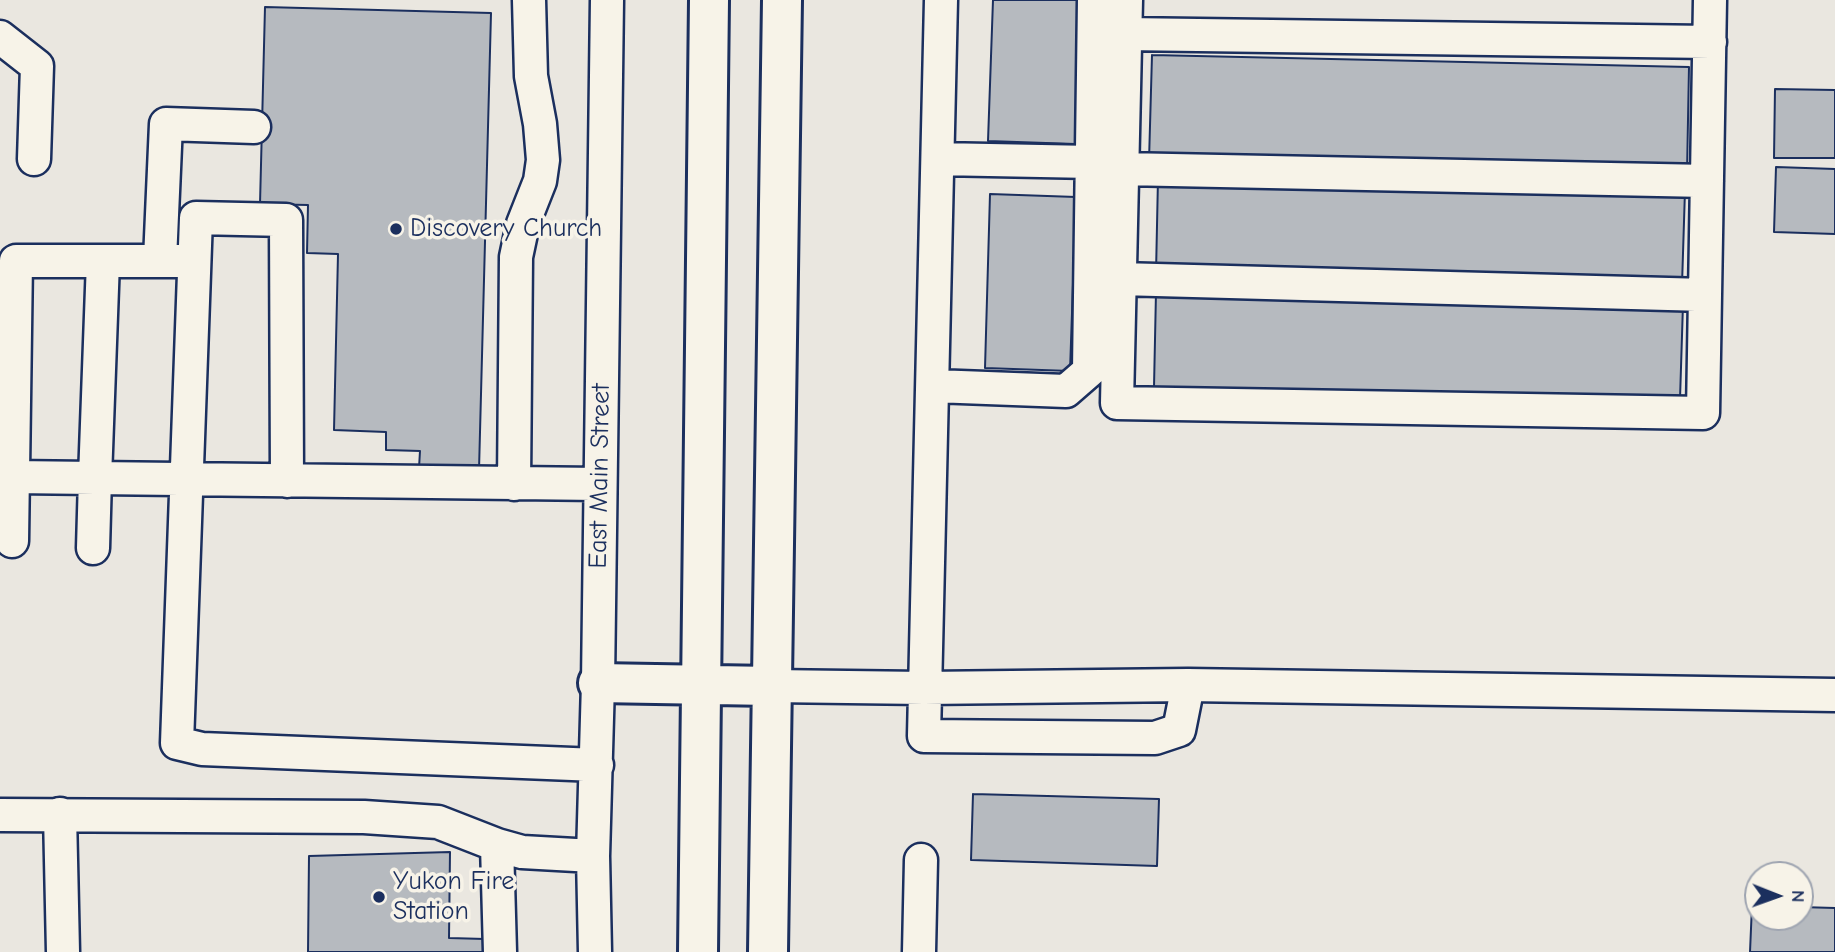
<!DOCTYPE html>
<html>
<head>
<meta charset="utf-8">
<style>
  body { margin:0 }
  #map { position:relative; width:1835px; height:952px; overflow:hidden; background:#eae7e0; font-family:"Comic Neue",sans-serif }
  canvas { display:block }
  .north { position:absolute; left:1744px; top:861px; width:70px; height:70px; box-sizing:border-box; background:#f7f3e8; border:2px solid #9fa5b1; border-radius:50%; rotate:91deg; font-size:19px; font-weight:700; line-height:28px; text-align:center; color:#1b2f5e }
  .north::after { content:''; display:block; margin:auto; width:24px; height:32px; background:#1b2f5e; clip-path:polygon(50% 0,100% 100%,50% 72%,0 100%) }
</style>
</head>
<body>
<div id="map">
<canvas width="1835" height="952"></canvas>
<div class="north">N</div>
</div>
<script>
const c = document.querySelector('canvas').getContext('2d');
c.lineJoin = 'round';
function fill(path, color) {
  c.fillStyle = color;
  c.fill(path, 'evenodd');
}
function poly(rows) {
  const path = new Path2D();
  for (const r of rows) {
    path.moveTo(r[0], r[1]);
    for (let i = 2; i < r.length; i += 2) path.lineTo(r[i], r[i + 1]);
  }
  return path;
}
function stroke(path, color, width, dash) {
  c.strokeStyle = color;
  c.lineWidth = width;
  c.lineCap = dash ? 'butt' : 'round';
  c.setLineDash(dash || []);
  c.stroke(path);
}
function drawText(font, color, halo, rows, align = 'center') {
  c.font = font + ' "Comic Neue",sans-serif';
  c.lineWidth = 7;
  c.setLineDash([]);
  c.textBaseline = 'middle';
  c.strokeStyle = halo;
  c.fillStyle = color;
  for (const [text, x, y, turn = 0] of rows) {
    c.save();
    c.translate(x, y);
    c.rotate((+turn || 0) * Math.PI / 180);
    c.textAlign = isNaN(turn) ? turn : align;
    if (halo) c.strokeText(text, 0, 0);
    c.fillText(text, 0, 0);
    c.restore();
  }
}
const building = poly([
  [993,0,1079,0,1075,144,988,141,993,0],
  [265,7,491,13,479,470,419,468,420,451,386,450,386,432,334,430,338,254,307,253,308,205,260,204,265,7],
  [1152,55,1689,67,1687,173,1149,161,1152,55],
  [1775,89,1835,90,1835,158,1774,158,1775,89],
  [1776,167,1835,169,1835,234,1774,232,1776,167],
  [1158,178,1685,190,1682,285,1156,273,1158,178],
  [990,194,1076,197,1070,371,985,368,990,194],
  [1156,292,1683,304,1680,399,1154,387,1156,292],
  [973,794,1159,799,1157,866,971,860,973,794],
  [450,852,449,938,485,939,485,952,308,952,309,856,450,852],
  [1752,905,1758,906,1758,917,1800,917,1800,907,1835,908,1835,952,1750,952,1752,905]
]);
const minor = poly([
  [941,0,924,736,1155,738,1179,730,1188,685],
  [1126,0,1117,403,1703,413,1710,0],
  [1125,34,1710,42],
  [0,37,37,66,34,159],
  [938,159,1092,162],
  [1123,169,1707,181],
  [160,260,166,124,254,127],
  [194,261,103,261,95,478,599,484],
  [1120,279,1705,295],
  [934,386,1066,391,1089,371,1094,0],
  [13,477,95,478,93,548],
  [287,481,286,220,196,218,177,743,202,749,597,765],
  [514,484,516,257,523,224,540,181,543,160,540,124,531,76,529,0],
  [12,541,16,261,103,261],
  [771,686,924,688,1188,685,1835,695],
  [60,814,63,952],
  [0,815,364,817,438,822,497,845,522,852,593,856],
  [497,845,500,952],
  [595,952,593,856,598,683,607,0],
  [919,952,921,860]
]);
const highway = poly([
  [598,683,771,686],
  [698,952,709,0],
  [768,952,782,0]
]);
const markers = [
  [396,229,7,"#1b2f5e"],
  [379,897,7,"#1b2f5e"]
];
const poiNames = [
  ["Discovery Church",410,229],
  ["Yukon Fire",393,882],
  ["Station",393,912]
];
const streetNames = [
  ["East Main Street",600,476,-89]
];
fill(building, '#b6babf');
stroke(building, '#1b2f5e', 2);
stroke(minor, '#1b2f5e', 37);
stroke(highway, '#1b2f5e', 44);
stroke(minor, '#f7f3e8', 32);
stroke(highway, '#f7f3e8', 38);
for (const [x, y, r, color] of markers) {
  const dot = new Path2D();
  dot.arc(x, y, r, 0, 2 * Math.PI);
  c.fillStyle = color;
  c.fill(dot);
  stroke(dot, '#f7f3e8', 2.5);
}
drawText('26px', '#1b2f5e', '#f7f3e8', poiNames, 'left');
drawText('26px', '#1b2f5e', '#f7f3e8', streetNames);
</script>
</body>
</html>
